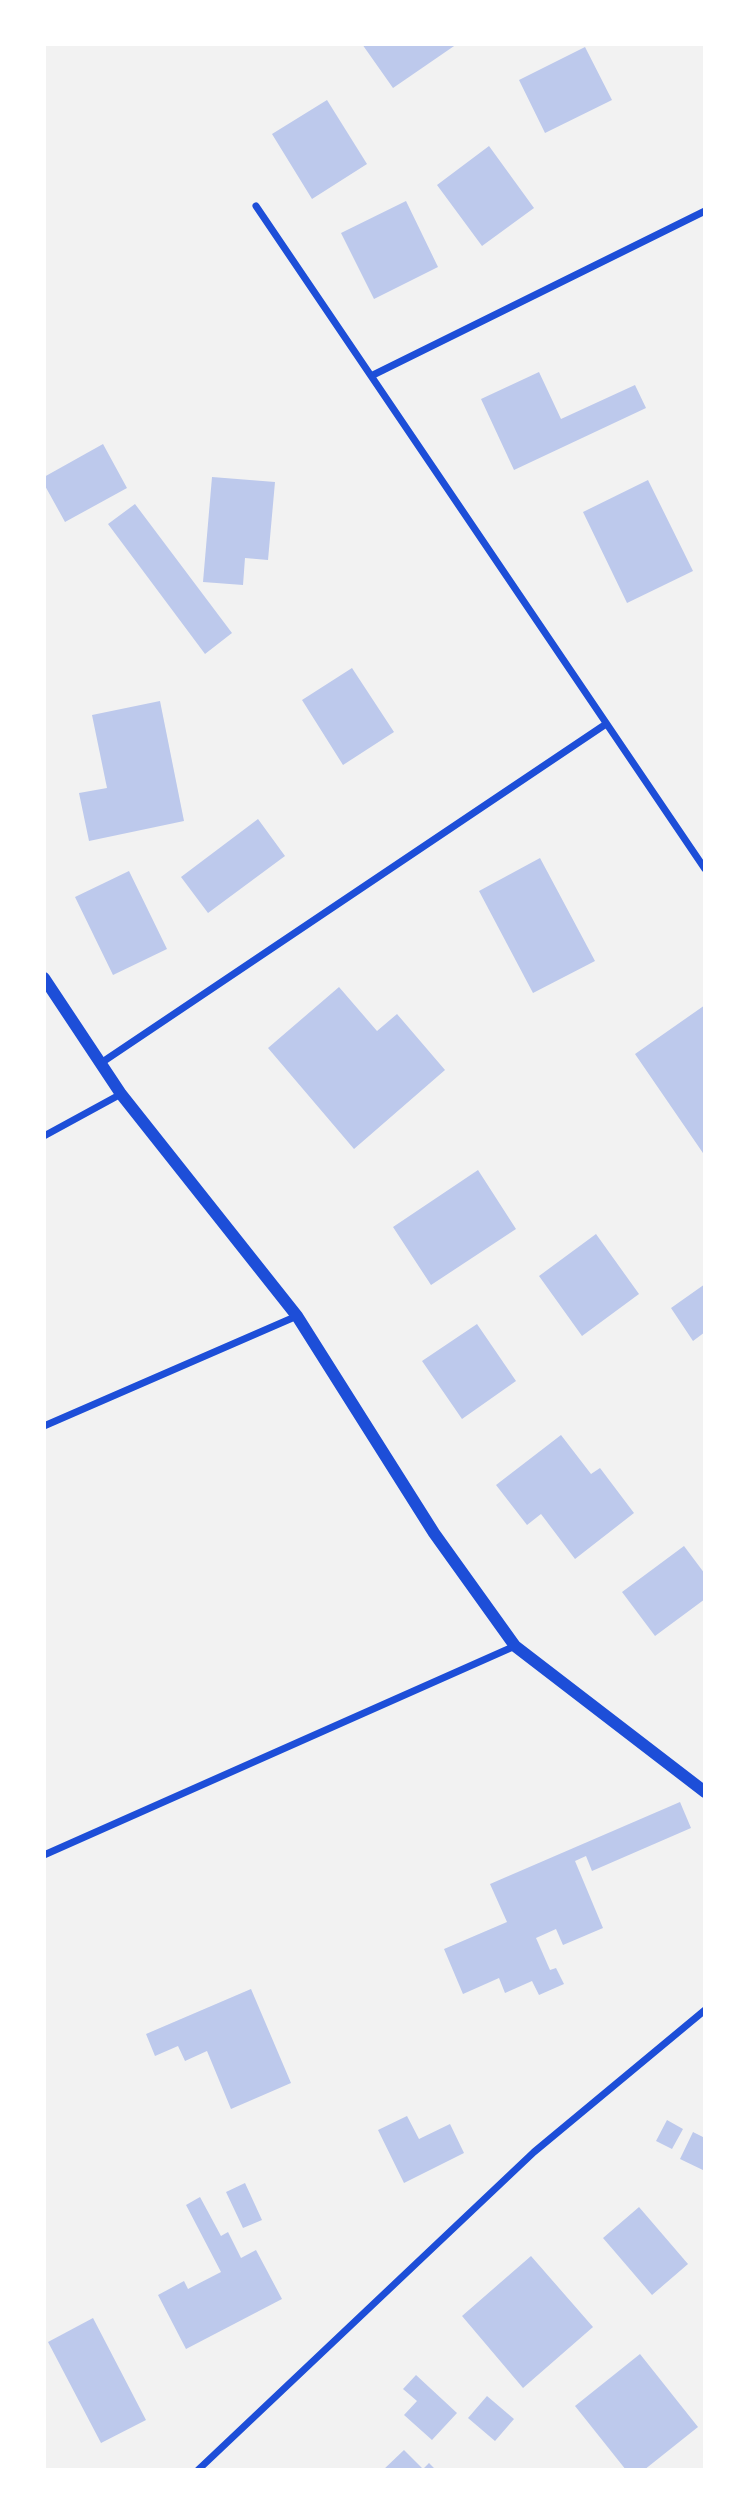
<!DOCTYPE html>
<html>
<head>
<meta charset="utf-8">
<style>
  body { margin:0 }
  #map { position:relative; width:749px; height:2514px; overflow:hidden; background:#f2f2f2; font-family:Overpass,sans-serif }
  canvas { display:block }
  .frame { position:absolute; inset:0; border:46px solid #fff; pointer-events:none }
</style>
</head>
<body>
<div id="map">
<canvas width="749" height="2514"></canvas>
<div class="frame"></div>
</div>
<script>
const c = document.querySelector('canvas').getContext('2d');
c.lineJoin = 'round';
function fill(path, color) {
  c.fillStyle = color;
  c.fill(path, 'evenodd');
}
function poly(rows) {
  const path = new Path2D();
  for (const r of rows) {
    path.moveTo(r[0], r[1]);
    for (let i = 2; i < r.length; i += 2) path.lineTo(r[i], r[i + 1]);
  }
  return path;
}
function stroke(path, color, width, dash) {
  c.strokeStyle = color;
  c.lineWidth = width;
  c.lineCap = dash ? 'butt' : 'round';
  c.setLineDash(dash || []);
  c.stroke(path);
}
const building = poly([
  [362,44,457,44,393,88],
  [585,47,612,100,545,133,519,80],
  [327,100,367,164,312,199,272,134],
  [489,146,534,208,482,246,437,185],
  [406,201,438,267,374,299,341,233],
  [539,372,561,419,635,385,646,408,514,470,481,399],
  [103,444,127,488,65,522,44,484,44,477],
  [212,477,275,482,268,560,245,558,243,585,203,582],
  [648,480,693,571,627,603,583,512],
  [135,504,232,633,205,654,108,524],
  [352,668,394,732,343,765,302,700],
  [160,701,184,821,89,841,79,793,107,788,92,715],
  [258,819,285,856,208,913,181,877],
  [540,858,595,961,533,993,479,891],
  [129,871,167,949,113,975,75,897],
  [339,987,377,1031,397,1014,445,1070,354,1149,268,1048],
  [705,1005,705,1156,635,1054],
  [478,1170,516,1229,431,1285,393,1227],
  [596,1234,639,1294,582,1336,539,1276],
  [705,1284,705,1332,693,1341,671,1308],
  [477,1324,516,1381,462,1419,422,1361],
  [561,1435,591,1474,600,1468,634,1513,575,1559,541,1514,527,1525,496,1485],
  [684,1546,705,1574,705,1599,655,1636,622,1592],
  [680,1802,691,1828,592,1871,586,1856,575,1861,603,1928,563,1945,556,1929,536,1938,550,1970,556,1968,564,1984,539,1995,532,1981,505,1993,499,1978,463,1994,444,1949,507,1922,490,1884],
  [251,1989,291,2083,231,2109,207,2051,185,2061,178,2046,155,2056,146,2034],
  [407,2116,419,2139,450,2124,464,2153,404,2183,378,2130],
  [667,2120,683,2129,672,2149,656,2141],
  [693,2132,705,2138,705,2171,680,2159],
  [245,2183,262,2220,243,2228,226,2192],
  [200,2197,221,2236,228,2232,241,2258,256,2250,282,2299,186,2349,158,2295,184,2281,188,2289,221,2272,186,2205],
  [639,2207,688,2264,652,2295,603,2238],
  [531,2256,593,2327,523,2388,462,2316],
  [93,2318,146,2420,101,2443,48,2342],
  [640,2354,698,2427,644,2470,626,2470,575,2406],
  [416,2375,457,2413,432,2440,404,2415,417,2401,403,2389],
  [487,2396,514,2419,495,2441,468,2418],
  [404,2450,423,2469,429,2463,436,2470,383,2470]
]);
const minor = poly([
  [256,206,705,869],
  [371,376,705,211],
  [101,1063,606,724],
  [44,1136,121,1094],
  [44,1426,297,1316],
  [44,1855,515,1646],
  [198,2470,534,2152,705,2010]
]);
const tertiary = poly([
  [44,978,121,1094,297,1316,434,1533,515,1646,705,1792]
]);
fill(building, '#bdc9ec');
stroke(minor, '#1d4ed8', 7);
stroke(tertiary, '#1d4ed8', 12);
</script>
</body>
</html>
